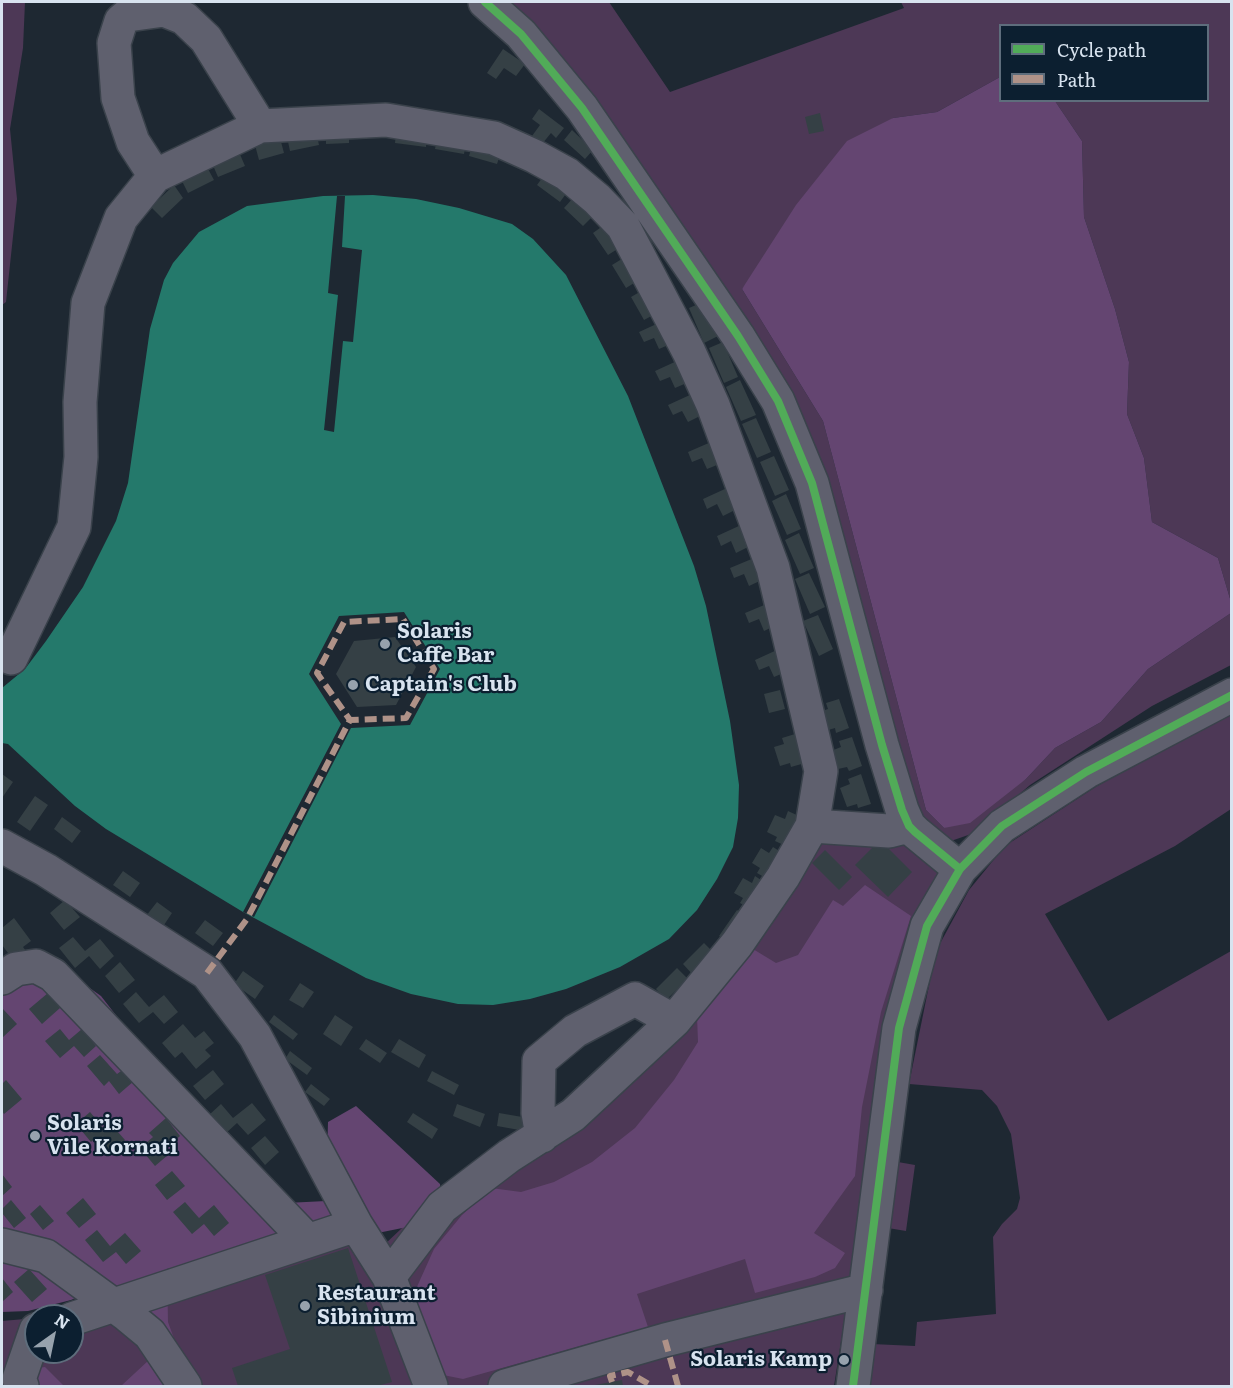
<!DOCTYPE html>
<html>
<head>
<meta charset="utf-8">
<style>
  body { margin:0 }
  #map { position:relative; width:1233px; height:1388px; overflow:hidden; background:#1e2832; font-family:Literata,serif }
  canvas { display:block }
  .frame { position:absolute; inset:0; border:3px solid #d8e3ef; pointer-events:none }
  .legend { position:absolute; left:999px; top:24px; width:210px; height:78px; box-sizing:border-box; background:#0c1f30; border:2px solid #5e6d7c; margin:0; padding:8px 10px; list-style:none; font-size:18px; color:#d8e3ef }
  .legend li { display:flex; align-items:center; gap:12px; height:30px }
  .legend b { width:30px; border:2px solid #5e6d7c }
  .north { position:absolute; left:24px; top:1304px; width:60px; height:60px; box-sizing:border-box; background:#0c1f30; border:2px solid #5e6d7c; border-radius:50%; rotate:33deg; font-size:16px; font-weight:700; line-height:24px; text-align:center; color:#d8e3ef }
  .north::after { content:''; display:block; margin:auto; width:21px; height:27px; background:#97a2ad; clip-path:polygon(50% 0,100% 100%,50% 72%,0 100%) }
</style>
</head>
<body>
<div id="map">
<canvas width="1233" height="1388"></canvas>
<div class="frame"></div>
<ul class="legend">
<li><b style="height:8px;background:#51ab58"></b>Cycle path</li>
<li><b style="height:8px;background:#af9288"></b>Path</li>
</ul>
<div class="north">N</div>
</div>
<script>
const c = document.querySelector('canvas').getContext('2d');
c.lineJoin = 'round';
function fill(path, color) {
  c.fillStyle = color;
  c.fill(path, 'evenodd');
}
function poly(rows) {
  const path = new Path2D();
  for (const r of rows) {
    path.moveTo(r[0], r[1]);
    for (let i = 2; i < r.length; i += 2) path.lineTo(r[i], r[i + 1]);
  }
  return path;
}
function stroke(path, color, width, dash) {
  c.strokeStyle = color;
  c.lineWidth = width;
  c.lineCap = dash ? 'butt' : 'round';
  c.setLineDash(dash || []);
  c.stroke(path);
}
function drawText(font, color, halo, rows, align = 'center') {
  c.font = font + ' Literata,serif';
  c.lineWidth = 4.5;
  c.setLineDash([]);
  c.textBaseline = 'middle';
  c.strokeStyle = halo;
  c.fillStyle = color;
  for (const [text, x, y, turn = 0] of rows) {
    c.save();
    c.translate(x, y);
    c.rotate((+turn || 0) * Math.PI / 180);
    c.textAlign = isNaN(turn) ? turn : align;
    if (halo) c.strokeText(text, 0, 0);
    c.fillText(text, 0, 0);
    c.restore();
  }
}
const green = poly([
  [2,2,25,2,23,48,10,129,17,199,6,302,2,305],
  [502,2,609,2,670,92,904,8,901,2,1231,2,1231,602,1218,558,1152,522,1144,458,1127,414,1129,362,1115,309,1084,217,1082,141,1055,101,1208,100,1208,26,1000,26,1000,77,937,112,893,118,742,289,823,421,926,810,944,828,1026,779,1055,748,1101,722,1148,669,1231,613,1231,665,1152,706,1030,785,974,833,951,841,931,831,913,805,746,327,678,219],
  [1231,712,1231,809,1175,846,1045,914,1108,1021,1231,951,1231,1386,868,1386,872,1344,915,1346,917,1322,996,1314,993,1237,1002,1224,1017,1209,1020,1198,1011,1134,997,1106,982,1090,909,1084,936,951,969,890,1005,846,1097,786],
  [803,831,889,831,945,879,856,1246,834,1386,2,1386,2,1321,36,1318,36,1352,72,1352,72,1316,50,1316,367,1211,385,1244,435,1197,561,1117,663,1022],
  [898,1162,915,1165,906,1231,888,1228]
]);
const forest = poly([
  [1000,77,1000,100,1055,101,1082,141,1084,217,1115,309,1129,362,1127,414,1144,458,1152,522,1218,558,1231,602,1231,613,1148,669,1101,722,1055,748,1026,779,970,823,944,828,926,810,823,421,742,289,796,205,847,141,893,118,937,112],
  [865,885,911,916,881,1012,862,1107,855,1176,814,1233,845,1253,835,1268,815,1277,755,1293,745,1259,637,1294,648,1327,463,1379,443,1375,411,1300,434,1249,462,1215,491,1188,521,1192,554,1182,592,1162,635,1128,674,1080,698,1042,697,1016,748,946,776,963,798,955,833,900,843,906],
  [52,961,101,996,196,1118,286,1203,326,1201,328,1122,356,1106,440,1184,442,1220,343,1240,167,1269,168,1322,184,1366,104,1285,71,1300,28,1311,2,1312,2,989,24,985],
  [149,1360,169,1386,121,1386],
  [45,1367,64,1386,2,1386,2,1373]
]);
const water = poly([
  [373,195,416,199,459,208,512,224,533,239,566,275,628,396,694,566,706,606,730,721,739,785,738,818,733,847,717,879,697,910,669,939,620,967,566,989,530,999,493,1005,458,1004,411,994,366,978,243,912,106,829,75,806,8,744,2,743,2,688,25,669,46,641,83,587,116,521,128,483,150,329,164,280,173,263,199,232,247,206,323,196]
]);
const pier = poly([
  [337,196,345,196,342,247,362,250,353,342,343,341,334,432,324,430,338,295,328,293],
  [404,612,440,669,410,725,351,728,254,917,243,912,341,724,309,674,339,616]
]);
const building = poly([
  [503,49,525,64,516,76,504,68,496,79,487,73],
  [539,109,564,128,556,138,551,133,542,144,532,136,540,125,532,119],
  [820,113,824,131,809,134,805,117],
  [326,129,349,129,349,143,326,144],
  [572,130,593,150,585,159,564,140],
  [316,131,319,145,290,151,287,137],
  [396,133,427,137,426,147,395,143],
  [280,138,284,153,259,160,255,145],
  [437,138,466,143,464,154,435,149],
  [472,146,500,155,497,164,469,156],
  [239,152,245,166,218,177,212,163],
  [207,167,214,180,188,193,181,179],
  [545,174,568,191,560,202,537,185],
  [174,185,183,198,162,218,151,207],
  [573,198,593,216,583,226,564,208],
  [604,225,619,248,608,255,593,233],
  [625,257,639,280,626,288,612,265],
  [643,290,657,313,644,320,631,297],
  [703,302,718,336,704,343,689,308],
  [663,321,673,343,659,349,654,338,644,342,639,332],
  [723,342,738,377,724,383,709,348],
  [679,360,689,382,675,388,670,377,660,381,655,371],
  [740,380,756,415,741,421,726,387],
  [692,394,702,415,688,422,682,411,673,415,668,405],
  [756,418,771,452,757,458,742,424],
  [711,442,722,463,707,469,702,458,692,462,688,452],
  [774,456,789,490,775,496,760,462],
  [727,488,737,509,723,516,717,504,707,509,703,499],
  [786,494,801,529,787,535,772,501],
  [741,525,750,546,736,553,731,541,721,546,717,536],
  [799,533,814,568,800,574,785,540],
  [754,558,764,579,749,586,744,574,734,578,730,568],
  [809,573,825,607,810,614,795,579],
  [769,603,779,624,764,631,759,619,749,623,745,613],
  [818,615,833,649,819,656,803,621],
  [395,637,416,667,396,705,357,707,336,674,354,641],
  [779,649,788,671,774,677,769,666,759,670,755,660],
  [780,690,785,709,769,713,764,694],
  [839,699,849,728,836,733,835,728,825,731,819,712,828,709,826,703],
  [795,734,805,763,791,767,790,763,780,766,774,747,784,744,782,738],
  [852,737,862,766,849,771,847,767,838,769,831,751,841,747,839,741],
  [2,774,13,782,2,798],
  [861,774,871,804,858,808,857,804,847,807,840,788,850,784,848,779],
  [35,796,48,805,30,831,17,822],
  [788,811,801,817,788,847,775,841,777,837,767,832,775,815,785,819],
  [62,817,81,831,72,843,54,829],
  [880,840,912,872,888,897,855,865],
  [773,847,784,854,769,880,757,873,760,868,752,863,761,848,769,853],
  [825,850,852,877,839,890,812,863],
  [123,871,140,883,130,897,113,885],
  [755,876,767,884,752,910,740,903,743,898,734,893,743,878,752,883],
  [65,900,80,917,64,930,50,913],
  [157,902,172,913,162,928,146,916],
  [737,910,748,917,730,943,719,936],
  [14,918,31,941,23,947,26,951,14,961,2,945,2,928],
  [205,920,223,933,213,946,195,933],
  [73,937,85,951,100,939,114,956,100,969,89,956,75,968,59,948],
  [704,943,715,954,693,975,683,964],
  [120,962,135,980,119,993,105,976],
  [677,968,688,979,666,1000,656,989],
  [243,971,264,986,255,999,234,984],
  [300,983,314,992,303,1008,289,1000],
  [136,992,149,1007,164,995,178,1012,164,1024,153,1012,139,1023,123,1004],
  [48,993,60,1008,42,1024,29,1009],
  [3,1009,17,1024,2,1038,2,1011],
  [274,1015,298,1034,293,1040,269,1022],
  [335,1015,353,1027,341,1046,323,1034],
  [183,1024,195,1038,204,1031,214,1043,205,1050,211,1056,196,1069,182,1052,175,1058,162,1043],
  [60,1029,69,1040,82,1029,96,1046,84,1057,74,1046,60,1058,45,1041],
  [366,1039,387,1053,380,1063,359,1049],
  [399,1039,426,1055,419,1068,391,1052],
  [290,1051,312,1068,307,1075,285,1059],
  [100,1055,117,1074,124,1069,134,1081,119,1094,109,1081,104,1086,87,1066],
  [213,1070,224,1084,205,1100,193,1086],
  [432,1071,459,1085,454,1095,427,1081],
  [6,1080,22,1099,4,1114,2,1111,2,1084],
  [311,1084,330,1099,324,1106,305,1092],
  [252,1103,266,1120,248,1135,237,1123,225,1134,209,1115,221,1104,233,1118],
  [457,1104,485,1114,480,1127,453,1116],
  [90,1112,105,1130,111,1124,125,1140,108,1155,94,1139,91,1142,76,1124],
  [413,1113,438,1129,432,1139,407,1122],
  [499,1113,528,1118,525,1131,497,1126],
  [166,1118,180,1136,164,1150,168,1155,155,1166,140,1148,153,1137,149,1133],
  [265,1136,279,1152,265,1165,251,1148],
  [172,1171,185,1186,167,1200,155,1185],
  [2,1174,12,1187,2,1196],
  [83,1198,96,1214,79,1228,66,1213],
  [11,1200,26,1218,14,1228,2,1213,2,1209],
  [185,1202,199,1218,214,1205,229,1223,214,1236,204,1224,192,1234,173,1212],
  [40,1205,54,1221,43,1230,30,1214],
  [97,1230,110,1246,125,1233,141,1251,126,1264,116,1252,103,1262,85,1240],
  [348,1248,392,1382,377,1386,238,1386,232,1368,290,1349,265,1275],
  [29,1269,47,1289,32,1302,14,1282],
  [2,1278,13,1292,2,1302],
  [622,1380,623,1386,595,1386,595,1385]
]);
const minor = poly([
  [485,2,521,34,582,108,738,336,778,401,812,483,882,745,902,810,909,826,915,832,960,869],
  [155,176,133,142,118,98,114,43,121,21,128,15,164,10,184,18,206,39,260,126],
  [11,658,74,527,81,457,80,402,88,303,121,218,155,176,260,126,386,120,494,138,534,156,567,174,597,199,623,226,689,352,713,405,773,568,821,771,812,826,783,877,737,944,674,1021,573,1115,509,1156,442,1207,389,1277],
  [812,826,889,831,909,826],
  [2,846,46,870,207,973,255,1036,356,1225],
  [2,978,16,969,36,966,53,975,308,1241],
  [542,1136,538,1113,539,1061,575,1031,635,999,674,1021],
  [2,1245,46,1256,127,1315,150,1334,185,1386],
  [72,1319,356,1225,389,1277,431,1386],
  [22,1386,19,1379,36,1330],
  [505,1386,665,1340,866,1290],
  [853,1386,899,1028,927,926,960,869,1002,826,1086,772,1232,695]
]);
const quiet = poly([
  [207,973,247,919,350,720,406,718,434,669,403,619,344,622,317,673,350,720],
  [665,1340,678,1386],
  [612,1382,610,1376,628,1372,652,1386]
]);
const cycleway = poly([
  [485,2,521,34,582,108,738,336,778,401,812,483,882,745,902,810,909,826,915,832,960,869],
  [853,1386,899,1028,927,926,960,869,1002,826,1086,772,1232,695]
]);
const markers = [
  [385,644,6,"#97a2ad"],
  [353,685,6,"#97a2ad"],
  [35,1136,6,"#97a2ad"],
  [305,1306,6,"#97a2ad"],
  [844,1360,6,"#97a2ad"]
];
const poiNames = [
  ["Solaris",397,632],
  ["Caffe Bar",397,656],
  ["Captain's Club",365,685],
  ["Solaris",47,1124],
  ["Vile Kornati",47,1148],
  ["Restaurant",317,1294],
  ["Sibinium",317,1318],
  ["Solaris Kamp",832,1360,"right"]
];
fill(green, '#4d3856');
fill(forest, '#644571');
fill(water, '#24796b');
fill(pier, '#1e2832');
fill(building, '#354045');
stroke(minor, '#3a424b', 36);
stroke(minor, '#5f606e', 33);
stroke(quiet, '#af9288', 6, [12, 6]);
stroke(cycleway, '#51ab58', 8);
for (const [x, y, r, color] of markers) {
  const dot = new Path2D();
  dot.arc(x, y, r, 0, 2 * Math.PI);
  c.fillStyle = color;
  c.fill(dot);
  stroke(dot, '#0c1f30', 2);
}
drawText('bold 21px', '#d8e3ef', '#0c1f30', poiNames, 'left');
</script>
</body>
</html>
